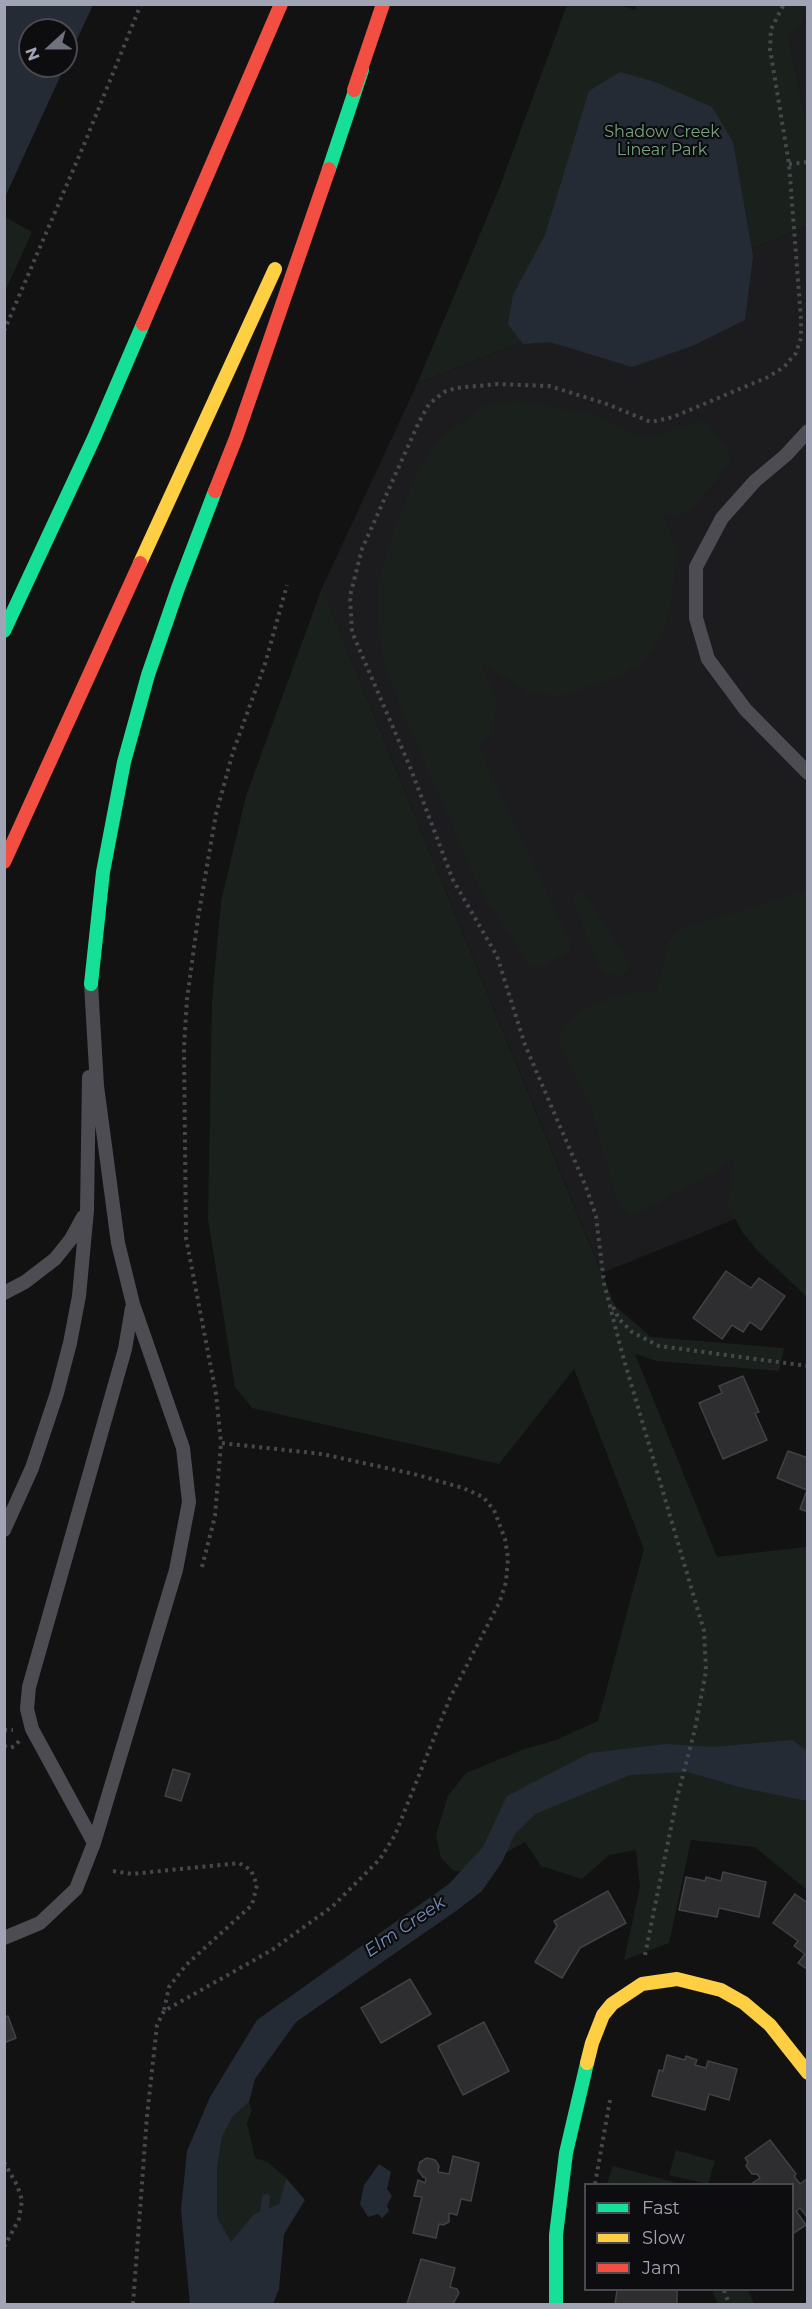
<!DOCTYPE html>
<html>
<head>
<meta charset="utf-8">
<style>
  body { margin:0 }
  #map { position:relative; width:812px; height:2309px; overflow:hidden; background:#121212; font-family:Montserrat,sans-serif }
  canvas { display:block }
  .frame { position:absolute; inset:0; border:6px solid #a1a4b5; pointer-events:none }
  .legend { position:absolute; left:584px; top:2183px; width:210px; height:108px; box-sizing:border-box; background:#0d0c0e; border:2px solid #484951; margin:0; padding:8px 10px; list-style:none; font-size:18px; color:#a1a4b5 }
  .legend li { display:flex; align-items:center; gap:12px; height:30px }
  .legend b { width:30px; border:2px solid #484951 }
  .north { position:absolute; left:18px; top:18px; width:60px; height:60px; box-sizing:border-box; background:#0d0c0e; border:2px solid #484951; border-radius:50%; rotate:249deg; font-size:16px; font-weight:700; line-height:24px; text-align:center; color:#a1a4b5 }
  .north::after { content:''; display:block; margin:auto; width:21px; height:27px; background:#6f717c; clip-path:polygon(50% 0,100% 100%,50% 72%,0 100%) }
</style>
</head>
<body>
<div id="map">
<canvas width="812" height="2309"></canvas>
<div class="frame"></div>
<ul class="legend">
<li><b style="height:8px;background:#16e098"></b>Fast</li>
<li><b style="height:8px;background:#ffcf43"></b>Slow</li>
<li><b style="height:8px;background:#f24e42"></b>Jam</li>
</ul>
<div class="north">N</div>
</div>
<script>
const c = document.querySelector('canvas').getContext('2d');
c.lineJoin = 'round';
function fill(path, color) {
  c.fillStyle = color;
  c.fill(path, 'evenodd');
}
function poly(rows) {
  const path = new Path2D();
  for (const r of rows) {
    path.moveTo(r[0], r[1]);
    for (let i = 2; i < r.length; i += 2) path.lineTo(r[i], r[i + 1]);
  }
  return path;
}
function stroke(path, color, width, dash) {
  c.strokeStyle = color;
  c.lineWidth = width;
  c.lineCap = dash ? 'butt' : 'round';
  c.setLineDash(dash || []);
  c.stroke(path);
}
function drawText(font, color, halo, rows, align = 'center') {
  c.font = font + ' Montserrat,sans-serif';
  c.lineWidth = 4.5;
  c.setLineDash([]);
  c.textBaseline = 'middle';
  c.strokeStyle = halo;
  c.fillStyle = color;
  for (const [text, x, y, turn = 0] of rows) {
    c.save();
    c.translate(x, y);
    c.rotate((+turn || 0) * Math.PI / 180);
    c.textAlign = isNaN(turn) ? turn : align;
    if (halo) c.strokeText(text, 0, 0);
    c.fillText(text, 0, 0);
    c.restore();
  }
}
const built = poly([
  [807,18,807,124,788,34],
  [807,226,807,1190,602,1273,322,588,417,384]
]);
const green = poly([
  [637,4,807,5,807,18,788,35,807,124,807,226,417,384,499,189,567,5,620,5,635,10],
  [5,217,32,232,5,291],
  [515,401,594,414,632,433,653,437,695,422,707,423,726,448,731,460,716,481,687,512,674,516,662,512,677,551,670,610,660,638,641,664,610,680,561,696,528,692,480,661,497,704,491,732,479,749,570,942,570,951,540,967,531,968,480,889,385,670,379,629,379,580,396,524,421,466,440,439,484,406],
  [322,588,615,1306,651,1337,784,1348,779,1371,657,1361,635,1354,717,1557,807,1547,807,1890,755,1847,691,1840,669,1943,624,1960,640,1887,636,1850,609,1855,582,1879,541,1866,525,1842,507,1852,485,1872,454,1871,441,1858,436,1835,448,1796,466,1773,522,1750,556,1740,598,1721,644,1549,574,1369,499,1464,252,1408,235,1387,208,1219,212,1001,221,902,246,796],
  [807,890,808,890,807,1297,758,1251,743,1233,727,1204,731,1190,734,1156,717,1170,647,1209,629,1215,618,1204,591,1106,559,1041,564,1026,581,1012,612,997,641,990,656,993,668,943,683,928],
  [583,892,631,966,627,971,618,977,605,973,596,960,572,896],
  [249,2102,252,2110,247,2123,255,2158,268,2162,286,2178,279,2204,254,2214,231,2243,217,2217,217,2169,222,2137,233,2116],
  [676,2150,715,2161,708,2184,669,2175],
  [613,2166,681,2184,607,2184],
  [712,2290,748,2290,754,2304,718,2304]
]);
const water = poly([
  [5,4,93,5,66,63,66,30,30,30,30,66,65,66,5,197],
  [620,72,655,82,712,107,733,142,753,256,745,320,692,346,632,367,550,342,523,344,508,324,513,295,545,235,589,91],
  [792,1740,807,1751,807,1801,739,1787,688,1772,630,1775,535,1814,515,1834,502,1862,482,1891,456,1911,296,2022,255,2079,249,2102,233,2116,222,2137,217,2169,217,2217,231,2242,254,2214,279,2204,286,2178,305,2200,284,2234,279,2289,273,2304,190,2304,181,2210,187,2151,210,2097,257,2020,449,1884,483,1847,507,1796,590,1753,666,1744,713,1747],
  [379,2164,391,2172,387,2189,392,2196,387,2205,389,2211,382,2218,378,2214,368,2217,360,2204,364,2185]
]);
const stream = poly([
  [263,2221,266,2198]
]);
const building = poly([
  [726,1271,751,1288,759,1278,785,1296,761,1330,750,1322,743,1332,732,1325,722,1339,693,1318,726,1271],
  [743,1376,759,1412,755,1413,767,1440,723,1459,699,1403,722,1393,719,1386,743,1376],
  [788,1451,808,1458,808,1512,800,1509,807,1490,777,1478,788,1451],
  [173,1769,190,1774,181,1801,165,1796,173,1769],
  [723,1872,766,1882,759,1917,719,1908,717,1917,679,1910,686,1877,705,1881,706,1877,721,1881,723,1872],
  [608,1891,626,1923,580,1948,562,1978,535,1962,557,1926,554,1921,608,1891],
  [795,1894,808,1903,808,1970,798,1963,805,1954,794,1946,798,1941,773,1923,795,1894],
  [410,1979,431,2014,381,2043,361,2008,410,1979],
  [8,2016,16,2038,4,2043,4,2017,8,2016],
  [484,2022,509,2071,463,2095,438,2046,484,2022],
  [667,2055,685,2060,686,2056,697,2060,695,2065,706,2068,708,2061,737,2069,729,2100,709,2094,705,2110,652,2096,659,2070,663,2071,667,2055],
  [770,2140,796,2174,794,2176,800,2184,808,2178,808,2218,800,2208,796,2211,806,2225,792,2234,792,2184,751,2184,760,2178,757,2174,752,2174,746,2166,748,2162,745,2158,770,2140],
  [453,2156,479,2163,471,2201,461,2199,457,2215,449,2213,449,2222,443,2225,439,2224,436,2238,413,2233,422,2197,414,2196,418,2180,425,2183,426,2178,423,2177,418,2170,420,2162,427,2158,435,2160,439,2166,438,2172,449,2174,453,2156],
  [421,2259,455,2268,450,2287,457,2289,459,2293,453,2304,457,2304,407,2304,421,2259],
  [617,2290,677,2290,677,2304,615,2304,617,2290]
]);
const path = poly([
  [789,164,808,162],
  [4,331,83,147,141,4],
  [613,1307,619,1319,632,1332,659,1346,808,1366],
  [202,1567,215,1516,221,1443],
  [4,1730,13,1730],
  [4,1746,10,1748,15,1746,19,1741],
  [113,1871,132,1874,239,1863,251,1870,257,1885,252,1905,186,1965,169,1987,164,2010],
  [645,1955,677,1798,695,1729,706,1671,704,1631,622,1353,604,1283,596,1216,586,1187,525,1045,497,956,453,880,410,767,352,632,350,596,362,549,418,424,429,404,444,392,456,388,498,384,549,386,604,403,651,422,673,417,768,377,784,367,796,353,801,338,801,319,789,164,770,49,771,29,784,4],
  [4,2162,17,2185,22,2200,19,2219,4,2247],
  [595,2184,610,2100],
  [724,2290,729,2304],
  [133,2304,147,2116,157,2025,164,2011,272,1950,333,1906,380,1859,395,1835,450,1698,500,1601,506,1582,508,1558,505,1539,494,1510,483,1497,463,1488,414,1474,322,1454,221,1443,216,1394,186,1238,184,1047,187,999,198,918,216,814,233,752,265,664,287,585]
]);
const lane = poly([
  [808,431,786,455,755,481,722,518,696,567,696,618,708,659,745,709,808,773],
  [4,1293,25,1282,55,1259,71,1239,83,1217],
  [4,1530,32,1468,57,1393,70,1343,79,1296,87,1210,89,1077],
  [94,1843,32,1729,27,1709,29,1687,125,1349,132,1308],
  [4,1938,40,1923,76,1889,94,1843,176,1570,189,1502,183,1448,133,1304,118,1243,97,1086,91,984]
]);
const fast = poly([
  [329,169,362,70],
  [4,631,94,438,143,324],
  [91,984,103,872,124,762,148,675,178,588,215,491],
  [556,2304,556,2235,566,2153,587,2063]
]);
const slow = poly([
  [140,563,275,269],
  [587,2063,592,2043,603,2015,612,2004,642,1984,677,1979,721,1990,744,2003,770,2025,808,2073]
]);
const jam = poly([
  [354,90,383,4],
  [143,324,281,4],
  [215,491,236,438,329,169],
  [4,862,140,563]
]);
const parkNames = [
  ["Shadow Creek",662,132],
  ["Linear Park",662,150]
];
const waterNames = [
  ["Elm Creek",405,1927,-34]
];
fill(built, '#1c1c1e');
fill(green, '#1a211c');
fill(water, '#252b35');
stroke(stream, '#252b35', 8);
fill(building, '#2e2e30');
stroke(building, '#414146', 1.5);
stroke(path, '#47484d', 4, [3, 4.5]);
stroke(lane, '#4c4c52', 14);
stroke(fast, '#16e098', 14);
stroke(slow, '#ffcf43', 14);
stroke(jam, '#f24e42', 14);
drawText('16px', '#76a281', '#0d0c0e', parkNames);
drawText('italic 18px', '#748bb4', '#0d0c0e', waterNames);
</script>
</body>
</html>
